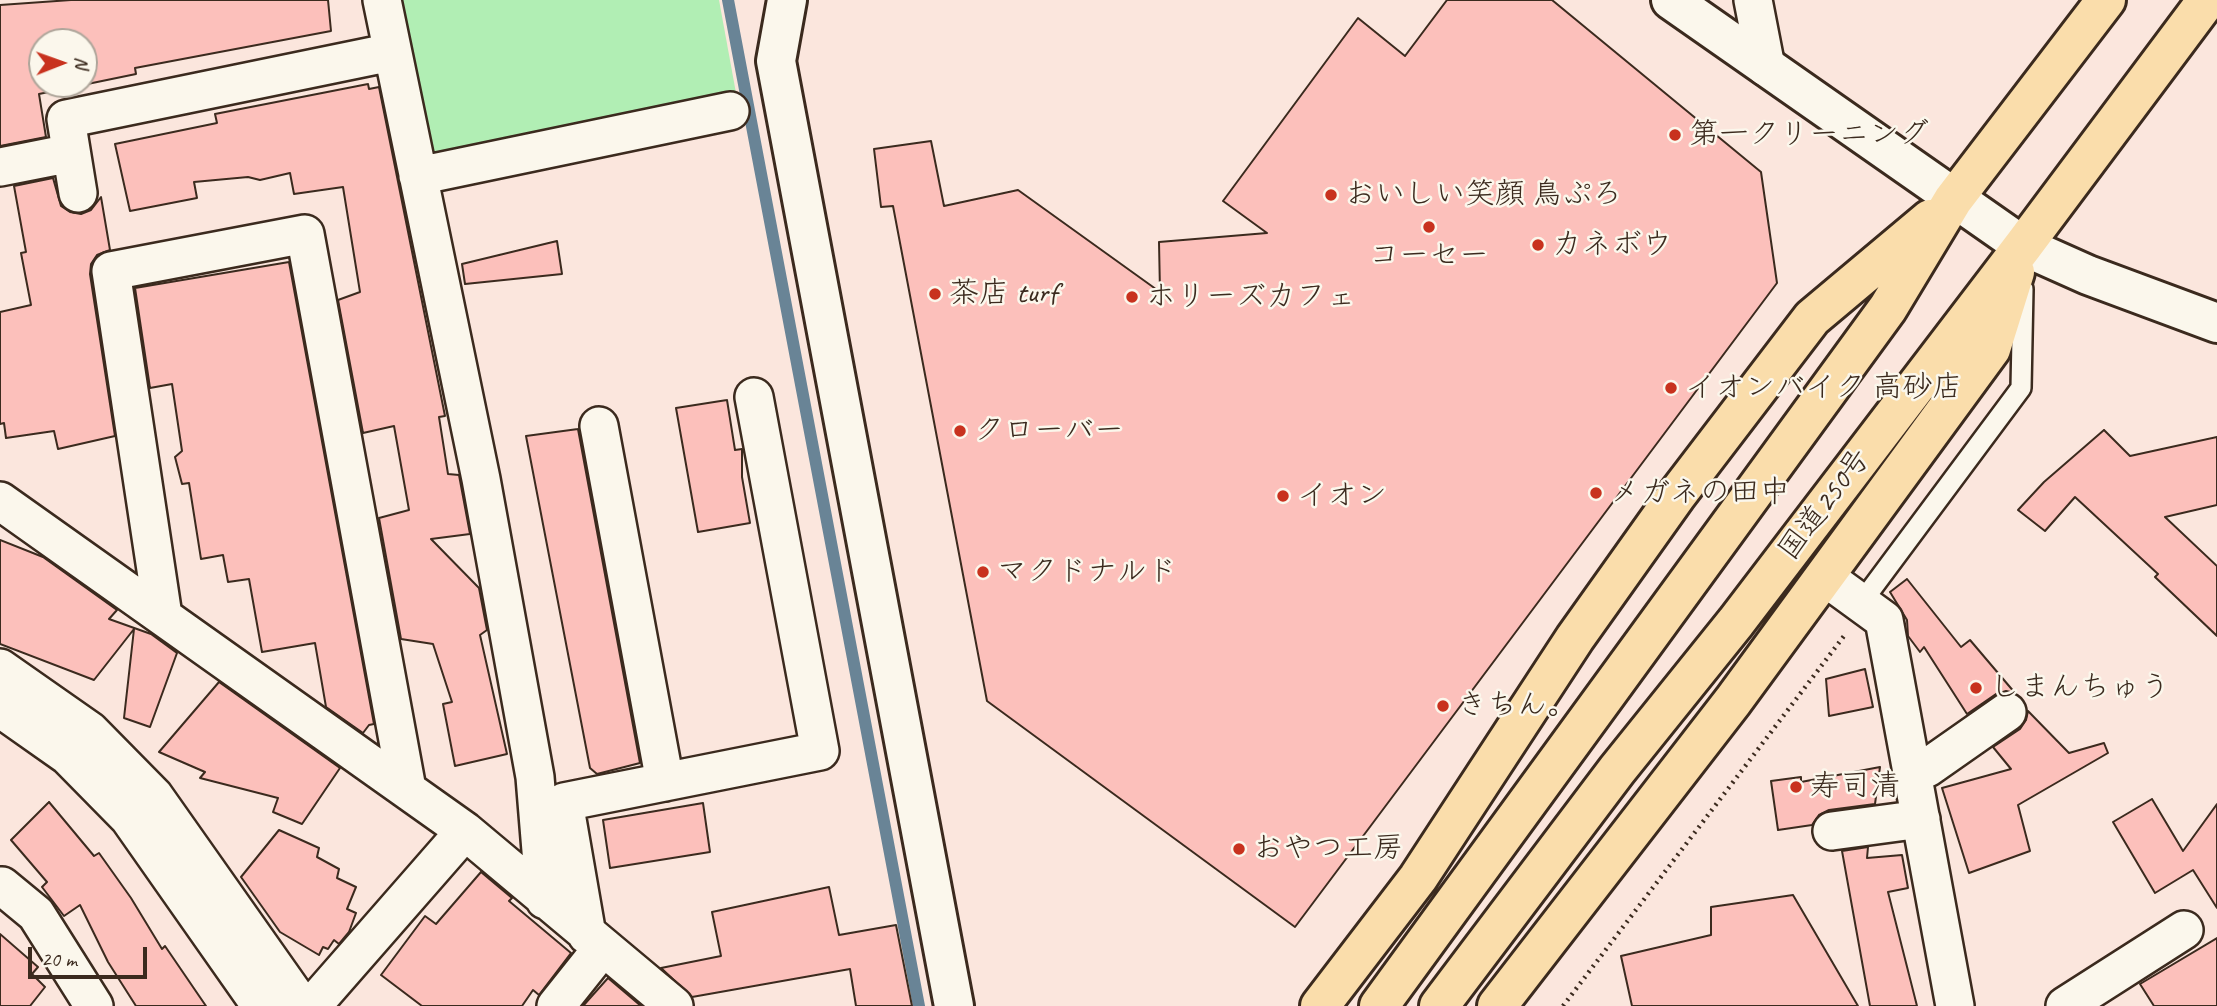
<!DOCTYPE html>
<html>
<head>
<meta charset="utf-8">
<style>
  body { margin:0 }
  #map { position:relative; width:2217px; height:1006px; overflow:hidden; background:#fbe6dd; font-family:Caveat,sans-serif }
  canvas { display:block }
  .north { position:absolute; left:28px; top:28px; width:70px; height:70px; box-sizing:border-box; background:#fbf7ec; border:2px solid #aea59a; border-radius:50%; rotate:89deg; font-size:19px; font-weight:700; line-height:28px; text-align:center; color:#3b2a1e }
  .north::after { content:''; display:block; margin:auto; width:24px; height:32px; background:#c8321e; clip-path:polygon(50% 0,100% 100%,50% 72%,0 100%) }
  .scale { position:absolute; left:28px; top:947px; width:119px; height:32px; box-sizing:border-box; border:4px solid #3b2a1e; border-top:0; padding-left:9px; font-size:21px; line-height:24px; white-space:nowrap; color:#3b2a1e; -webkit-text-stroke:5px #fbf7ec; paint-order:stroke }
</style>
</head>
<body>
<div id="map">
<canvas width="2217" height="1006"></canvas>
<div class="north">N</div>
<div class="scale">20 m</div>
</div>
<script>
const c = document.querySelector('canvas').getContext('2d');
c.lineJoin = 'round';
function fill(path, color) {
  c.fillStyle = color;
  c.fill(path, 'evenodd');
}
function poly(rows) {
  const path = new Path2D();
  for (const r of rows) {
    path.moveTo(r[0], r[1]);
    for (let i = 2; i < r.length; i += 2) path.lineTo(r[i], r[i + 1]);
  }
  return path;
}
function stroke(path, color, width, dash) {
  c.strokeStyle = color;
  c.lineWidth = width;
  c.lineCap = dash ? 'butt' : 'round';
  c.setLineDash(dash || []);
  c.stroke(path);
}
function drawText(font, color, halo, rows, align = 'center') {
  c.font = font + ' Caveat,"Klee One",sans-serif';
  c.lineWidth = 5;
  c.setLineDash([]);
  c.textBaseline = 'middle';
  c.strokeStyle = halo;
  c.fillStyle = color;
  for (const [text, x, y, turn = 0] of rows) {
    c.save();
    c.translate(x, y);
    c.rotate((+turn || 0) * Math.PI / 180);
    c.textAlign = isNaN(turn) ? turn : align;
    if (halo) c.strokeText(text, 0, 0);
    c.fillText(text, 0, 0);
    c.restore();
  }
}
const green = poly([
  [395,0,719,0,738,104,425,162]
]);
const stream = poly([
  [728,0,919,1006]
]);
const building = poly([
  [71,0,328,0,331,31,135,68,136,74,39,94,46,137,0,146,0,5,71,0],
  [42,42,84,42,84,84,42,84,42,42],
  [1447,0,1552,0,1761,172,1777,283,1295,927,987,701,893,206,881,207,874,149,931,141,944,206,1018,190,1160,292,1159,242,1267,233,1223,201,1358,18,1405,56,1447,0],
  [368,84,369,89,379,87,445,416,439,417,448,474,459,475,470,534,431,539,479,588,487,630,480,635,507,754,455,766,443,704,452,702,433,644,401,639,379,518,409,510,394,426,363,433,338,300,360,292,343,187,294,194,290,173,260,180,248,177,194,182,197,198,130,211,115,144,217,123,215,114,368,84],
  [53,178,61,206,70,212,81,214,91,210,101,197,110,250,97,255,91,264,90,274,115,436,58,449,54,431,6,438,4,423,0,424,0,312,31,305,21,253,26,252,14,186,53,178],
  [557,241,562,274,465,284,462,264,557,241],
  [289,262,374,724,369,725,363,733,326,707,315,643,262,652,249,579,228,582,223,555,201,559,189,483,182,484,175,457,182,451,172,384,150,388,135,288,289,262],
  [727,400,735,450,742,449,742,477,750,523,698,532,676,408,727,400],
  [578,429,640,763,597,774,590,768,526,436,578,429],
  [2104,430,2130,456,2217,437,2217,505,2165,517,2217,566,2217,636,2155,577,2158,574,2075,497,2045,531,2018,510,2044,482,2104,430],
  [0,540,43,557,117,610,109,619,151,634,177,653,150,727,124,718,134,629,94,680,0,644,0,540],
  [1907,579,1961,647,1970,640,2015,693,2006,691,1996,694,1967,714,1924,647,1920,652,1908,636,1907,620,1890,592,1907,579],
  [1865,669,1873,707,1829,716,1826,679,1865,669],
  [219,682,340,768,302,824,273,812,278,798,200,778,205,772,159,752,219,682],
  [2028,711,2069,753,2104,743,2108,753,2018,805,2030,851,1969,873,1942,788,2011,769,1993,747,2020,729,2026,720,2028,711],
  [1880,767,1875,804,1829,810,1819,815,1812,825,1778,830,1771,781,1801,777,1801,782,1880,767],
  [2152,799,2183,851,2217,804,2217,908,2193,870,2155,893,2113,822,2152,799],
  [49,802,94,856,99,853,131,898,162,949,165,946,206,1006,136,1006,108,962,80,905,64,916,42,887,47,882,11,840,49,802],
  [703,803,710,852,610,868,603,820,703,803],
  [279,830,319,848,317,857,339,869,337,878,356,887,347,909,356,913,349,932,339,944,334,940,328,949,323,947,319,955,280,932,241,877,279,830],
  [1868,847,1867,858,1902,855,1908,888,1888,892,1917,1006,1870,1006,1842,851,1868,847],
  [481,872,512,898,509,901,571,953,539,995,533,990,522,1006,422,1006,381,975,425,916,436,924,481,872],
  [829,887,839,935,896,925,912,1006,856,1006,850,969,692,997,661,968,721,956,712,912,829,887],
  [1793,895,1858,1006,1632,1006,1621,956,1711,935,1711,907,1793,895],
  [0,934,38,967,32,974,45,987,30,1006,0,1006,0,934],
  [2217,938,2217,1006,2154,1006,2140,984,2217,938],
  [608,978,641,1006,583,1006,608,978]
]);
const path = poly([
  [1563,1006,1844,636]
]);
const lane = poly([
  [1861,603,2021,388,2023,289]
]);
const street = poly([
  [382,0,481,479,535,777,545,900],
  [1753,0,1766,67],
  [0,167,71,153],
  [418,176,730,111],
  [78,193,66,119,392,52],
  [599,426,665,782],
  [0,501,465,831,674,1006],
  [1825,577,1884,620,1955,1006],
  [163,616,111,271,305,234,407,789],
  [0,668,90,731,154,796,302,1006],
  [0,708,68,756,129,818,261,1006],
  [1912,771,1927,768,2007,712],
  [1832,831,1921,819],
  [0,888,2,886,36,914,94,1006],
  [587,935,564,802,820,751,754,397],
  [312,1006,465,831],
  [556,1006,603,947],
  [2065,1006,2184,930]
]);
const secondary = poly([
  [787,0,776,61,954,1006],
  [1671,0,2023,246,2088,275,2217,323]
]);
const highway = poly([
  [1320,1006,1418,878,1575,638,1676,496,1812,318,1930,219],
  [1379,1006,1888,308,1953,200,2106,0],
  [1439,1006,1617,770,1736,622,2023,246,2207,0],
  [1497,1006,1733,701,1991,349,2015,272]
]);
const markers = [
  [1675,135,7,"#c8321e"],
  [1331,195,7,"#c8321e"],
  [1429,227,7,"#c8321e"],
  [1538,245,7,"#c8321e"],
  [935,294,7,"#c8321e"],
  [1132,297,7,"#c8321e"],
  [1671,388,7,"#c8321e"],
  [960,431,7,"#c8321e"],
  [1596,493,7,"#c8321e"],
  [1283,496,7,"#c8321e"],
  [983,572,7,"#c8321e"],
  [1976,688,7,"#c8321e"],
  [1443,706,7,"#c8321e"],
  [1796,787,7,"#c8321e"],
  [1239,849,7,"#c8321e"]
];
const poiNames = [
  ["第一クリーニング",1689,135],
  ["おいしい笑顔 鳥ぷろ",1345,195],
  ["カネボウ",1552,245],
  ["コーセー",1429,256,"center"],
  ["茶店 turf",949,294],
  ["ホリーズカフェ",1146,297],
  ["イオンバイク 高砂店",1685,388],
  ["クローバー",974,431],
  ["メガネの田中",1610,493],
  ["イオン",1297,496],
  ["マクドナルド",997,572],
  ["しまんちゅう",1990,688],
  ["きちん。",1457,706],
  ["寿司清",1810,787],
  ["おやつ工房",1253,849]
];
const streetNames = [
  ["国道250号",1825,505,-53]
];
fill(green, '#b1eeb4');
stroke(stream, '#698496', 12);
fill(building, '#fcc0bb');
stroke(building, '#3b2a1e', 2);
stroke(lane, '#3b2a1e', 24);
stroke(street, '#3b2a1e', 42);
stroke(secondary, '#3b2a1e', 44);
stroke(highway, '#3b2a1e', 44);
stroke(path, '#3b2a1e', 4.5, [2, 5]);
stroke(lane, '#fbf7ec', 19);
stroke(street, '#fbf7ec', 37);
stroke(secondary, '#fbf7ec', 38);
stroke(highway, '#faddab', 38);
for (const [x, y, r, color] of markers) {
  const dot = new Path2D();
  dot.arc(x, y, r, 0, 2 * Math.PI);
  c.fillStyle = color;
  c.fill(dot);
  stroke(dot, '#fbf7ec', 2.5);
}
drawText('30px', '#3b2a1e', '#fbf7ec', poiNames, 'left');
drawText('30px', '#3b2a1e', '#fbf7ec', streetNames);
</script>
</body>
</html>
